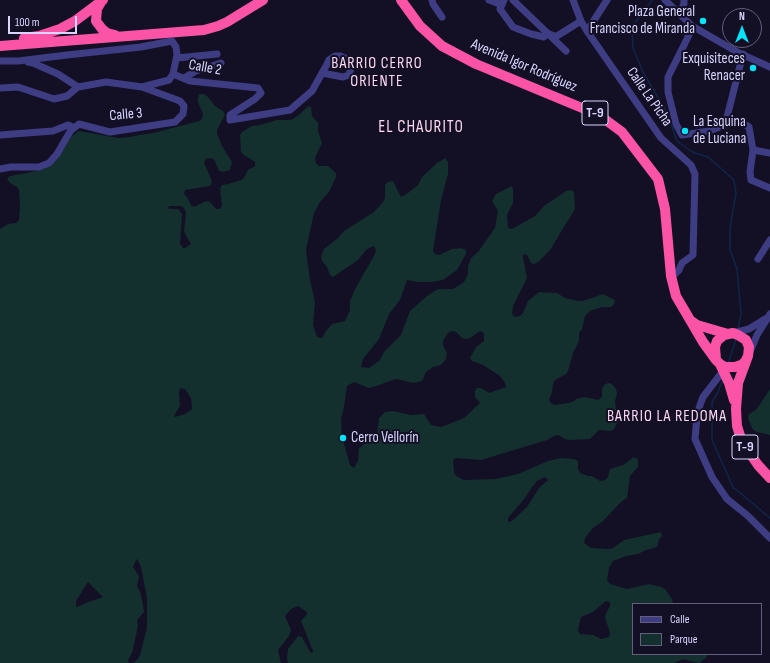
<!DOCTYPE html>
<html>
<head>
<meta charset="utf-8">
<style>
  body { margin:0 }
  #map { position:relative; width:770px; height:663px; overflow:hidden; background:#131026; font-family:"Sofia Sans Condensed",sans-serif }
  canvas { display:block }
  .legend { position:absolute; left:632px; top:603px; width:130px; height:52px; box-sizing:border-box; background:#131026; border:1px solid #625f7c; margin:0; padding:5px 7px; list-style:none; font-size:12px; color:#d9d5fe }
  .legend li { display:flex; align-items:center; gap:8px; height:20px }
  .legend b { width:20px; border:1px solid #625f7c }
  .north { position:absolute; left:722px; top:8px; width:40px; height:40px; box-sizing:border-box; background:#131026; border:1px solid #625f7c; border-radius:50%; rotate:0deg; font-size:11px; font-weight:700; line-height:16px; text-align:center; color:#d9d5fe }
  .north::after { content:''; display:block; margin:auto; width:14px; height:18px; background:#06e3f9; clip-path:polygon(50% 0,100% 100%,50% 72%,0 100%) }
  .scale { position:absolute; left:8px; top:16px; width:69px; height:18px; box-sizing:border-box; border:2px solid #d9d5fe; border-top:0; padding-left:5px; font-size:12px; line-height:14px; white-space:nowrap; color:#d9d5fe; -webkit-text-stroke:3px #131026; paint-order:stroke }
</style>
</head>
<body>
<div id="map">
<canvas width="770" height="663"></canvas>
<ul class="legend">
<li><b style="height:5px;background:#3e3c83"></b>Calle</li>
<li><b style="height:11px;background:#132f2e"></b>Parque</li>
</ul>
<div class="north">N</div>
<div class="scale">100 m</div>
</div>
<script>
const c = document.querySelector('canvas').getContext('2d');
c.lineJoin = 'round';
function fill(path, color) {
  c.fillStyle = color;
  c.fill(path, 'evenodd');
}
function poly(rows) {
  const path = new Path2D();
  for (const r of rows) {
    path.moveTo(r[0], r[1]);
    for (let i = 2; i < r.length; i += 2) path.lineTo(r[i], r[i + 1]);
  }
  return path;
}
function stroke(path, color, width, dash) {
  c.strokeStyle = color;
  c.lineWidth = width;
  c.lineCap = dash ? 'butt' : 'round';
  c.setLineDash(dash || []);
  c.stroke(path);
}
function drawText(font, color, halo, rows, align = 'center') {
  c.font = font + ' "Sofia Sans Condensed",sans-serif';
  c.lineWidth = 4;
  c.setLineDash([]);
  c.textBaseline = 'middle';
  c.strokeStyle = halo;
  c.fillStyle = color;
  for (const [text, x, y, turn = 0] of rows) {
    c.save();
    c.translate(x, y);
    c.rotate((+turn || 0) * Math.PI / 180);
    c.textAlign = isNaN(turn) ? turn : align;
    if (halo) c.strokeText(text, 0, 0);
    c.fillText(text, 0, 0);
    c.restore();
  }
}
const green = poly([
  [199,94,204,94,207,96,215,106,223,111,225,115,217,130,217,134,222,146,232,162,230,170,223,172,219,171,214,159,210,158,206,159,204,163,209,174,212,182,210,186,185,190,184,194,187,197,191,205,194,207,206,201,210,202,216,209,220,209,222,205,220,189,222,185,228,184,241,180,244,178,248,170,255,166,255,162,244,155,241,152,240,135,242,132,252,126,260,125,277,120,291,120,299,115,308,106,311,107,312,116,318,123,318,131,322,143,315,158,316,163,319,166,328,166,336,173,336,177,329,192,320,202,314,213,306,250,310,280,315,302,313,325,317,337,322,338,326,331,332,324,345,321,350,310,350,301,355,289,375,254,376,250,374,246,367,249,358,260,333,277,330,275,327,267,322,261,321,257,324,249,338,238,344,231,374,212,383,202,385,198,385,185,388,182,393,181,401,197,408,193,418,185,422,177,437,163,445,158,448,162,448,174,441,200,433,251,435,254,439,255,452,249,461,248,466,250,466,254,457,270,443,280,431,282,417,282,407,280,400,300,389,314,379,339,363,359,361,367,369,368,380,360,384,352,401,335,410,311,427,296,438,289,453,289,464,282,468,274,468,266,471,258,478,252,495,228,498,211,492,201,496,194,512,186,513,190,513,203,507,215,508,228,512,229,535,216,544,206,566,191,571,190,574,192,575,209,550,250,538,262,534,264,531,263,527,255,523,254,523,257,527,278,513,306,512,314,515,317,520,316,523,313,528,301,539,292,557,293,565,298,578,301,583,301,603,294,615,300,614,304,611,307,602,307,590,311,585,316,582,329,579,333,579,341,573,353,568,371,566,374,555,380,553,384,552,392,549,400,552,404,555,405,568,403,573,402,576,399,585,397,598,400,602,397,602,389,604,385,608,383,612,384,616,389,617,393,615,401,616,409,621,411,623,415,621,419,618,422,614,429,611,431,599,430,590,439,569,440,565,439,558,435,554,436,547,440,481,460,456,458,453,460,454,472,456,476,464,480,496,479,518,474,548,461,561,458,574,459,578,461,578,469,580,473,588,476,592,476,600,481,605,480,608,477,610,469,623,465,634,457,638,459,638,467,630,476,627,498,621,502,603,521,593,528,585,538,584,543,591,548,609,549,613,548,624,540,661,532,662,536,659,539,657,547,646,550,638,554,626,556,613,561,609,568,607,580,610,584,627,589,649,584,661,587,665,589,672,599,673,604,633,604,633,654,708,654,706,658,699,663,683,659,674,663,288,663,287,659,288,649,298,636,302,637,310,652,312,653,313,651,301,621,307,614,307,612,298,606,291,609,285,616,291,630,289,636,278,650,281,663,133,663,138,659,140,655,147,628,147,598,141,567,137,559,136,560,133,567,139,576,137,586,141,594,144,612,137,620,138,626,132,653,128,660,129,663,0,663,0,229,8,224,16,223,19,220,20,207,19,190,17,187,10,183,7,179,10,176,27,173,44,169,56,160,72,136,79,131,118,138,130,137,139,135,153,133,199,121,202,119,203,114,198,102,198,98],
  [170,206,181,206,184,208,186,213,184,232,191,244,185,248,183,248,180,244,182,214,178,209,169,209,168,207],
  [452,331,456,332,462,338,466,339,470,338,480,331,484,333,484,341,476,347,470,358,472,361,483,365,500,376,505,383,506,387,489,393,481,388,477,388,475,391,475,397,480,403,464,418,444,426,440,427,431,425,424,414,411,415,393,411,385,412,379,418,377,434,359,448,358,461,354,468,350,465,342,436,341,419,344,407,347,386,354,382,369,388,373,387,396,379,414,383,422,381,426,372,433,367,441,365,446,359,447,353,443,346,443,341,448,333],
  [180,388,185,389,191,398,192,409,185,414,175,417,174,416,180,406,179,393],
  [545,477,548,480,539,488,527,507,512,521,508,522,508,518,525,498,532,487,537,481],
  [88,582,103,597,86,603,77,607,76,606,76,601],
  [606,601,610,602,610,606,606,613,605,617,610,633,609,637,601,639,593,635,580,634,578,630,581,617,593,612],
  [770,389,770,435,757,432,753,430,748,418,749,414,756,410]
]);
const stream = poly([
  [652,0,632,27,633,48,643,72,667,113,677,141,692,152,708,157,734,180,736,193,730,228,730,250,737,269,741,314,738,329],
  [728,364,736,339],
  [723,379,718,392,712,402,712,440,733,487,770,518]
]);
const minor = poly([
  [432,0,433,4,442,17],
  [489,0,502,5],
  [504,0,500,9,513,27,531,34,544,37,547,33,554,36,557,36,581,21],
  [513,0,566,51],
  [573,0,581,21,587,31,661,138,691,165,695,174,693,255,682,263,679,270,673,276,671,276],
  [665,0,692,26,739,53,770,67],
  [679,14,684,4,684,0],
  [693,27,668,77,668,92,676,124,682,135,709,131,725,125,731,120,740,121,749,127,753,150,750,172,751,180,770,188],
  [587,31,607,0],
  [177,58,217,54],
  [0,61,18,61,67,55,141,47,172,41,176,47,177,55,173,74],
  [28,62,33,63,58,74,78,87],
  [184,78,196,71,221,63],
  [0,88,18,87,54,99,67,96,78,87,106,82,142,87,169,80,173,74,190,81,258,88,261,93,255,99,230,115,230,120,290,110,312,91,326,66,329,60,335,56,340,56,345,58,350,64,351,68,349,75,343,77,322,73],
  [725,125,743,54],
  [0,135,53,131,68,125,74,128,79,124,110,132,175,122,183,114,184,106,180,101,142,87],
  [753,150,770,153],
  [0,169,11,167,39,167,49,163,57,154,71,130,74,128],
  [758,259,770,240],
  [733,333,749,329,765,319],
  [750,352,757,335,770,314],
  [723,371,703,397,700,405,697,416,695,439,712,477,727,499,748,516,770,538]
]);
const highway = poly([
  [401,0,420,26,442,46,476,64,599,115,622,132,658,179,665,209,671,276,676,296,703,342,716,360],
  [101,2,97,9,96,21,102,29,107,33,115,35],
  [24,38,39,36,60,29,75,21,103,0],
  [0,46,204,30,218,26,227,22,263,0],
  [690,320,697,325,728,334],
  [733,333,738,335,746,340,749,347,748,356,745,362,741,365,735,367,725,367,720,364,716,360,715,347,717,341,724,335,733,333],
  [748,356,738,383,736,409,737,426,742,442,758,465,770,478],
  [720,364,729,383,734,400]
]);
const markers = [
  [703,21,4,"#06e3f9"],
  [753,68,4,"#06e3f9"],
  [685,131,4,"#06e3f9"],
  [343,438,4,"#06e3f9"]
];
const shields = [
  [595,113,26],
  [745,447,26]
];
const shieldNames = [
  ["T-9",595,113],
  ["T-9",745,447]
];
const poiNames = [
  ["Plaza General",695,12],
  ["Francisco de Miranda",695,29],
  ["Exquisiteces",745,59],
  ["Renacer",745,76],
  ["La Esquina",693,122,"left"],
  ["de Luciana",693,139,"left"],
  ["Cerro Vellorín",351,438,"left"]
];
const streetNames = [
  ["Avenida Igor Rodríguez",524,66,23],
  ["Calle 2",205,68,10],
  ["Calle La Picha",649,97,55],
  ["Calle 3",126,115,-5]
];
const neighbourhoodNames = [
  ["BARRIO CERRO",377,64],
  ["ORIENTE",377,82],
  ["BARRIO LA REDOMA",667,417]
];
const quarterNames = [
  ["EL CHAURITO",421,128]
];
fill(green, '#132f2e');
stroke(stream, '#0f264a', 1.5);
stroke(minor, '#3e3c83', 7);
stroke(highway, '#fb53a5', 10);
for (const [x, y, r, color] of markers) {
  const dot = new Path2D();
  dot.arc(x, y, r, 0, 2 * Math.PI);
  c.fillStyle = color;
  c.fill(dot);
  stroke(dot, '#131026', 1.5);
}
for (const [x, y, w] of shields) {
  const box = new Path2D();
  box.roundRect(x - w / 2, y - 12, w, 24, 3);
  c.fillStyle = '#131026';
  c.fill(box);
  stroke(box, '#d9d5fe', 1);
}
drawText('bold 14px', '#d9d5fe', null, shieldNames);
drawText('15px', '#d9d5fe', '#131026', poiNames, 'right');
drawText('15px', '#d9d5fe', '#131026', streetNames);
c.letterSpacing = '1px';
drawText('16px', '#fed7f0', '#131026', neighbourhoodNames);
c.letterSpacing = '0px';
c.letterSpacing = '1px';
drawText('17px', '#fed7f0', '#131026', quarterNames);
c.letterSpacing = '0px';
</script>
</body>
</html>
